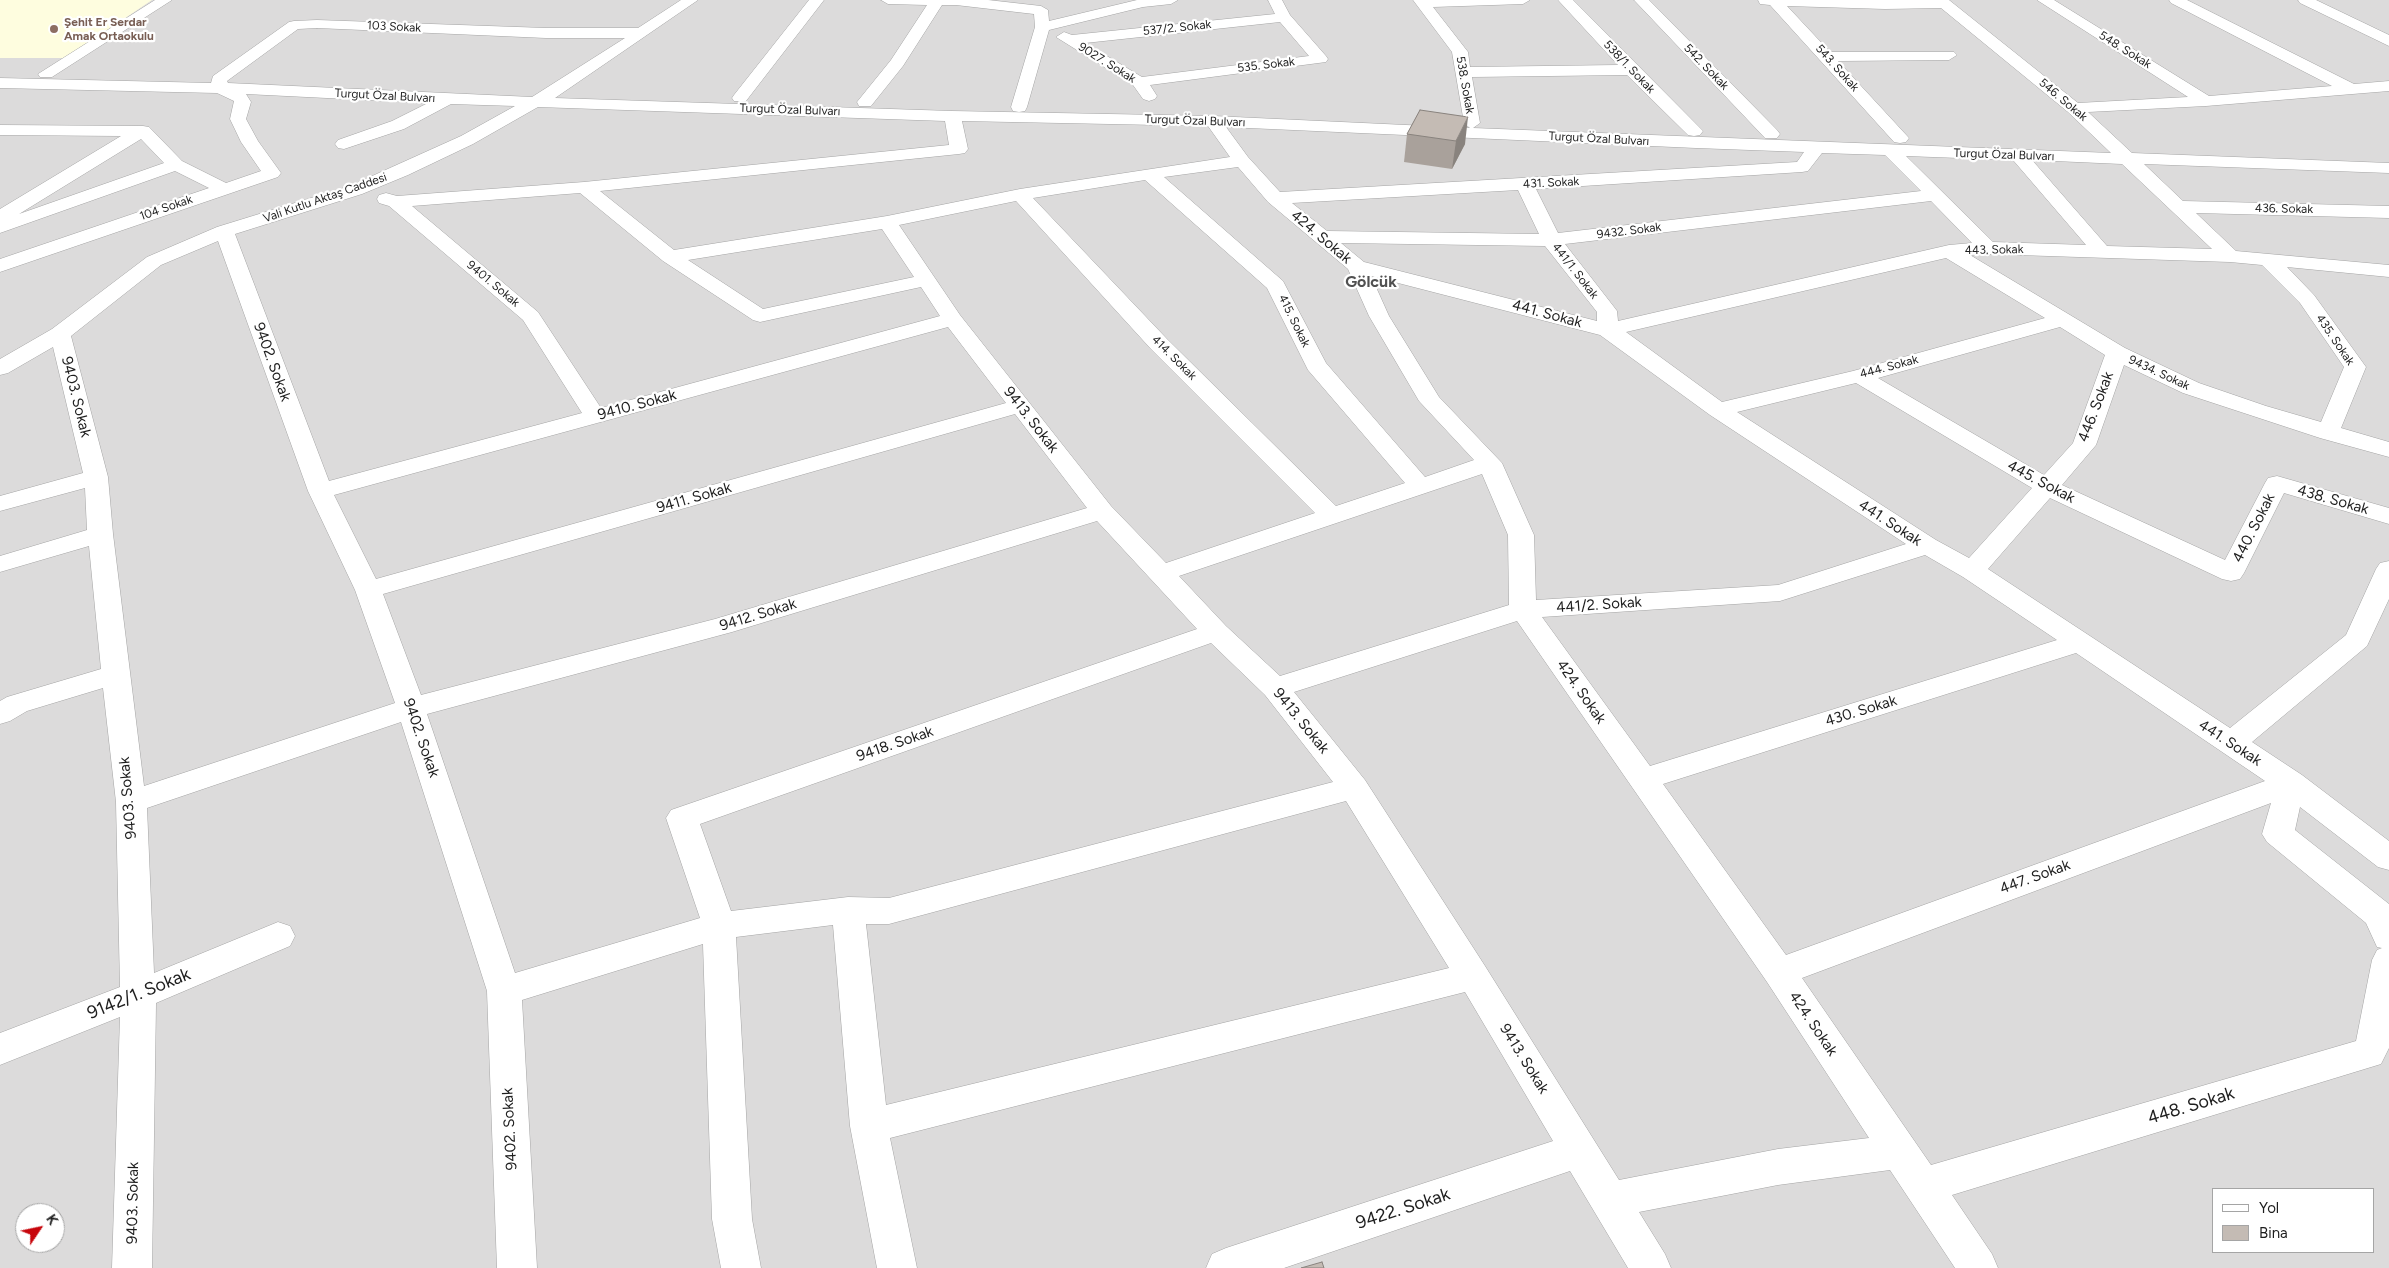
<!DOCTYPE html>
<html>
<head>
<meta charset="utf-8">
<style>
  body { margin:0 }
  #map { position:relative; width:2389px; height:1268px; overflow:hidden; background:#efebe5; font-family:Figtree,sans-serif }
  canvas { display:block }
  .legend { position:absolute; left:2212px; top:1188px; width:162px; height:65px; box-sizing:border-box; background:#fff; border:1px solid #a5a5a5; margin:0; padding:6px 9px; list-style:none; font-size:15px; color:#1e1e1e }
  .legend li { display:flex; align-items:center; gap:10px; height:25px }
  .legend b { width:25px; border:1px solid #a5a5a5 }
  .north { position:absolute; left:15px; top:1203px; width:50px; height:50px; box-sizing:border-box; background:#fff; border:1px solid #a5a5a5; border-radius:50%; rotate:56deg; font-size:14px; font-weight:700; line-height:20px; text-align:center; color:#1e1e1e }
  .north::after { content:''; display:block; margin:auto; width:18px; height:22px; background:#c7060c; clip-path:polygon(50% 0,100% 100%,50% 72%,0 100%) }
</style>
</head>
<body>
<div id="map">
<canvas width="2389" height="1268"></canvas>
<ul class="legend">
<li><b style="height:6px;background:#fff"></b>Yol</li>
<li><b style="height:14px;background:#c4bbb4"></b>Bina</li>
</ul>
<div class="north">K</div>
</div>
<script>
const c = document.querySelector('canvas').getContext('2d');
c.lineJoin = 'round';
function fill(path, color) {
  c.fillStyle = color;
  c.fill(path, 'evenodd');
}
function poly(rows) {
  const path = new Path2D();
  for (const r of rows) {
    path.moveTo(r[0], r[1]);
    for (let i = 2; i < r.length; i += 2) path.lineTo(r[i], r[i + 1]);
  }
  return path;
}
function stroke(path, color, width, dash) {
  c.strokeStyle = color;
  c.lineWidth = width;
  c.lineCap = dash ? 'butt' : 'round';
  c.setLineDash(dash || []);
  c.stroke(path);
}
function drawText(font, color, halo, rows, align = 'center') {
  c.font = font + ' Figtree,sans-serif';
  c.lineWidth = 4.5;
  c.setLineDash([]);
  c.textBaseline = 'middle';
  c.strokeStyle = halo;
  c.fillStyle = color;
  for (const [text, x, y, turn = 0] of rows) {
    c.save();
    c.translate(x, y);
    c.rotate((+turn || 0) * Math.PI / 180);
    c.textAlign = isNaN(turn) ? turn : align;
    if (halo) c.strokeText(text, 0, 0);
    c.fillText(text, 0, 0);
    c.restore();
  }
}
const residential = poly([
  [0,0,2389,0,2389,1268,0,1268],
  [2213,1189,2373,1189,2373,1252,2213,1252],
  [25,1213,55,1213,55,1243,25,1243]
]);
const education = poly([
  [0,0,152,0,66,58,0,58]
]);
const minor = poly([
  [155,0,172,0,52,77,40,77,38,74,155,0],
  [681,0,698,0,555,98,952,111,1213,116,1470,128,1464,123,1452,52,1413,0,1530,0,1523,4,1433,7,1468,52,1470,67,1618,65,1558,0,1573,0,1703,131,1700,135,1694,136,1688,135,1627,75,1472,77,1480,123,1473,128,2111,153,2068,112,1941,8,1885,9,1787,6,1830,52,1954,52,1957,55,1949,60,1838,61,1909,138,1906,142,1900,143,1894,142,1770,5,1760,4,1758,0,1949,0,2078,103,2188,97,2037,0,2054,0,2209,96,2332,86,2171,3,2169,0,2187,0,2354,84,2389,81,2389,91,2206,106,2088,112,2132,153,2389,163,2389,173,2144,164,2183,201,2389,206,2389,218,2196,213,2236,251,2389,265,2389,277,2287,267,2314,295,2366,367,2341,428,2389,442,2389,457,2320,438,2183,393,2124,365,2096,445,2062,485,2225,560,2265,483,2268,478,2277,476,2389,508,2389,524,2284,493,2244,573,2240,579,2231,581,2222,579,2050,498,1988,569,2230,728,2346,635,2376,569,2380,563,2389,561,2389,599,2367,646,2252,742,2302,775,2389,841,2389,870,2378,867,2300,807,2295,830,2389,904,2389,1048,2381,1064,1952,1195,1992,1254,1998,1268,1955,1268,1890,1170,1778,1185,1639,1212,1665,1254,1671,1268,1628,1268,1570,1171,1284,1268,1206,1268,1212,1254,1226,1248,1553,1141,1465,992,890,1138,917,1268,877,1268,850,1126,833,925,736,937,752,1219,761,1268,721,1268,712,1219,703,944,522,1000,537,1268,497,1268,487,991,401,722,147,808,154,973,278,922,290,926,295,936,290,946,156,1003,152,1268,112,1268,120,1017,0,1065,0,1033,120,987,116,802,103,688,27,711,10,721,0,724,0,701,7,697,101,669,89,546,0,572,0,556,87,530,85,488,0,511,0,496,83,473,53,347,8,373,0,375,0,359,52,329,147,257,217,227,350,186,461,136,515,106,451,104,404,129,344,149,338,148,335,144,338,140,392,121,428,103,246,94,251,102,246,119,258,141,281,173,278,177,0,272,0,259,209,188,175,171,0,233,0,209,121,136,0,135,0,125,143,126,149,127,182,161,226,183,261,171,241,142,230,119,234,101,217,93,0,88,0,78,211,83,213,76,289,22,294,21,317,20,546,28,638,28,681,0],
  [317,28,546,38,625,38,532,97,228,83,227,81,298,29,317,28],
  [538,107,945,121,949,145,584,182,397,196,386,193,379,195,377,199,379,203,389,206,523,320,582,413,329,481,235,234,362,194,408,175,473,144,538,107],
  [962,121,1208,126,1230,157,1020,189,887,216,674,250,600,191,959,154,965,153,968,149,962,121],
  [1226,127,1696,148,1804,152,1797,162,1280,192,1248,157,1226,127],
  [141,139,164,163,19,214,141,139],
  [1822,153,1885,155,1921,191,1558,233,1536,189,1802,172,1808,171,1822,153],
  [1906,156,2013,160,2086,245,1993,242,1906,156],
  [2032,160,2122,164,2212,249,2107,246,2032,160],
  [1238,167,1268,202,1348,269,1369,316,1419,401,1474,460,1425,477,1326,363,1283,281,1164,177,1238,167],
  [1145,180,1267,288,1308,370,1405,483,1336,506,1167,339,1033,198,1145,180],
  [1518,190,1539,234,1327,231,1292,203,1518,190],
  [580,193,663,261,753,320,760,322,921,287,940,316,601,408,538,312,412,206,580,193],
  [1016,201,1151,349,1315,513,1166,563,1111,506,960,315,899,225,1016,201],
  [1931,201,1972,243,1949,245,1618,321,1617,311,1614,307,1565,244,1931,201],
  [882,229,914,277,763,309,688,260,882,229],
  [218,241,308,491,355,590,395,703,144,786,113,534,108,477,71,336,161,265,218,241],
  [1341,243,1545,246,1597,312,1597,321,1364,262,1341,243],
  [1988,254,2230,262,2262,265,2300,303,2344,367,2321,422,2266,406,2199,383,2125,348,1970,255,1988,254],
  [1946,258,2045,318,1853,371,1722,402,1626,332,1946,258],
  [1371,276,1600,335,1710,415,1906,544,1778,585,1536,600,1534,535,1502,463,1439,397,1389,316,1371,276],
  [948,327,1006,403,376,579,334,495,948,327],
  [2060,327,2105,355,2073,443,2044,475,1878,378,2060,327],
  [1856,383,2032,488,1969,558,1936,540,1737,412,1856,383],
  [1015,414,1087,508,715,619,421,695,383,594,1015,414],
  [1482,474,1508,535,1509,605,1280,676,1226,626,1179,576,1482,474],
  [1097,521,1197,629,671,810,666,818,700,918,515,973,427,714,732,632,1097,521],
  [1925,555,1963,577,2057,640,1650,766,1542,617,1780,601,1925,555],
  [1517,621,1767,982,1869,1138,1778,1149,1619,1180,1485,966,1365,780,1294,692,1517,621],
  [1211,643,1265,695,1333,782,889,898,848,897,731,911,700,824,1211,643],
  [2076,653,2265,781,1786,955,1663,784,2076,653],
  [1346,801,1449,968,886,1105,866,924,889,924,1346,801],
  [2271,803,2262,834,2267,842,2366,923,2377,947,2382,948,2377,950,2372,960,2356,1041,1931,1165,1802,978,2271,803],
  [809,0,824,0,746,101,734,101,732,98,734,95,809,0],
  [881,0,988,0,1041,6,1048,10,1049,21,1137,0,1178,0,1171,4,1143,7,1049,30,1027,107,1025,111,1019,112,1013,111,1011,107,1035,27,1034,14,956,5,942,5,903,66,871,106,859,106,857,102,891,60,927,5,888,4,881,0],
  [1268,0,1282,0,1290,15,1326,56,1328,59,1326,62,1150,85,1157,96,1155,99,1149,101,1143,99,1133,85,1056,37,1064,32,1072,35,1275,14,1268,0],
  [1280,22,1309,56,1142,77,1085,43,1280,22],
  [1634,0,1649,0,1777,130,1780,134,1777,138,1765,138,1634,0],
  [2298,0,2316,0,2389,35,2389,46,2300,3,2298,0]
]);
const wall = poly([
  [1420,110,1465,144,1452,169,1404,162,1407,134]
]);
const shadedWall = poly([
  [1468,117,1465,144,1452,169,1456,141]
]);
const building = poly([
  [1420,110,1468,117,1456,141,1407,134,1420,110],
  [1322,1262,1324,1268,1301,1268,1322,1262]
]);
const markers = [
  [54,29,5,"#8d6e63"]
];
const farEducationnames = [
  ["Şehit Er Serdar",64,22],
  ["Amak Ortaokulu",64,36]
];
const farStreetnames = [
  ["103 Sokak",394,27,3],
  ["537/2. Sokak",1177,28,-6],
  ["548. Sokak",2125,50,32],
  ["9027. Sokak",1107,63,32],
  ["535. Sokak",1266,65,-7],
  ["538/1. Sokak",1629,67,46],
  ["542. Sokak",1706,67,46],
  ["543. Sokak",1837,68,48],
  ["538. Sokak",1465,85,80],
  ["Turgut Özal Bulvarı",385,96,3],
  ["546. Sokak",2063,100,40],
  ["Turgut Özal Bulvarı",790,110,2],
  ["Turgut Özal Bulvarı",1195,121,2],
  ["Turgut Özal Bulvarı",1599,139,3],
  ["Turgut Özal Bulvarı",2004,155,2],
  ["431. Sokak",1551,183,-3],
  ["Vali Kutlu Aktaş Caddesi",325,198,-19],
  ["104 Sokak",166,208,-19],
  ["436. Sokak",2284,209,1],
  ["9432. Sokak",1629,231,-7],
  ["443. Sokak",1994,250,-1],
  ["441/1. Sokak",1575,271,52],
  ["9401. Sokak",493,284,40],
  ["415. Sokak",1294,321,64],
  ["435. Sokak",2335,340,56],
  ["414. Sokak",1174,358,45],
  ["444. Sokak",1889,367,-15],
  ["9434. Sokak",2159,373,25]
];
const streetNames = [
  ["424. Sokak",1321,237,40],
  ["441. Sokak",1547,314,15],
  ["9402. Sokak",272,362,70],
  ["9403. Sokak",76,397,76],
  ["9410. Sokak",637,405,-15],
  ["446. Sokak",2096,407,-69],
  ["9413. Sokak",1031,420,52],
  ["445. Sokak",2041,482,28],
  ["9411. Sokak",694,498,-16],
  ["438. Sokak",2333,500,16],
  ["441. Sokak",1890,523,33],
  ["440. Sokak",2254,528,-63],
  ["441/2. Sokak",1599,605,-4],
  ["9412. Sokak",758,615,-17],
  ["424. Sokak",1581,692,55],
  ["430. Sokak",1861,711,-17],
  ["9413. Sokak",1301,721,51],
  ["9402. Sokak",421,738,71],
  ["441. Sokak",2230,743,33],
  ["9418. Sokak",895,744,-19],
  ["9403. Sokak",128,798,-95],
  ["447. Sokak",2035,877,-20],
  ["424. Sokak",1813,1024,56],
  ["9413. Sokak",1524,1059,58],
  ["9402. Sokak",510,1129,-93],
  ["9403. Sokak",133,1203,-89]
];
const farDistrictnames = [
  ["Gölcük",1371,282]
];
const nearStreetnames = [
  ["9142/1. Sokak",139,994,-22],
  ["448. Sokak",2191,1106,-17],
  ["9422. Sokak",1403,1209,-18]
];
fill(residential, '#dcdbdb');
fill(education, '#fefddf');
stroke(minor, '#a5a5a5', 1);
fill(minor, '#fff');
fill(wall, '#a9a19b');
fill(shadedWall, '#89837e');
fill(building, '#c4bbb4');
stroke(building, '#89837e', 1);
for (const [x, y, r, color] of markers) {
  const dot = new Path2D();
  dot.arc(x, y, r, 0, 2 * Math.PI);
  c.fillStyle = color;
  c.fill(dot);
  stroke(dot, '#fff', 2);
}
drawText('bold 12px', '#785e54', '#fff', farEducationnames, 'left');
drawText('12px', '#1e1e1e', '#fff', farStreetnames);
drawText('15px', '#1e1e1e', '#fff', streetNames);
drawText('bold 16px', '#515151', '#fff', farDistrictnames);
drawText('18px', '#1e1e1e', '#fff', nearStreetnames);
</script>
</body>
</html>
